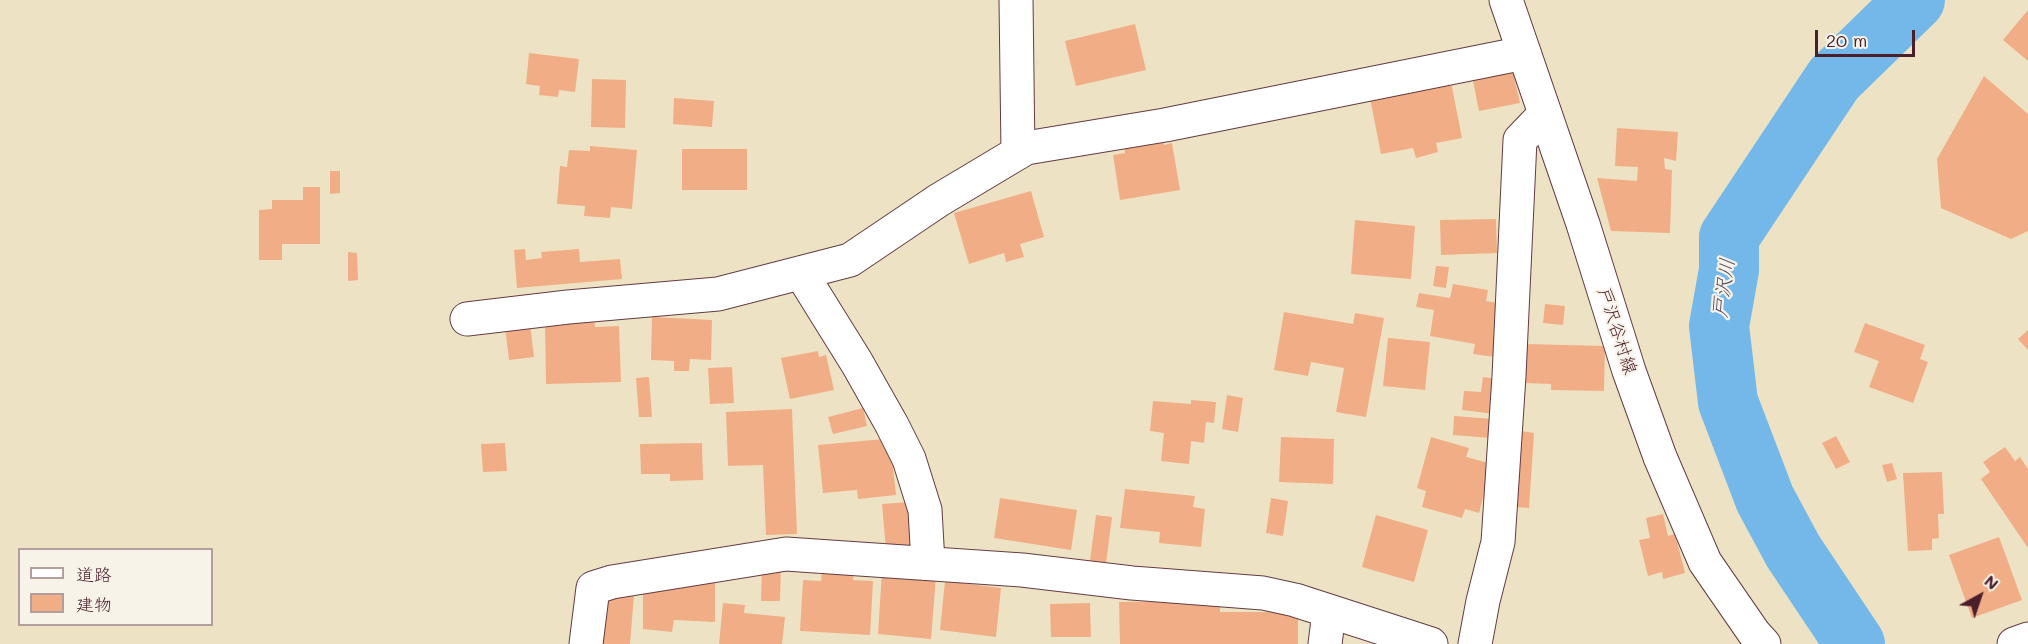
<!DOCTYPE html>
<html>
<head>
<meta charset="utf-8">
<style>
  body { margin:0 }
  #map { position:relative; width:2028px; height:644px; overflow:hidden; background:#ede3c4; font-family:Mali,"Klee One",sans-serif }
  canvas { display:block }
  .legend { position:absolute; left:18px; top:548px; width:195px; height:78px; box-sizing:border-box; background:#f7f3e8; border:2px solid #b29e9c; margin:0; padding:8px 10px; list-style:none; font-size:18px; color:#4a1f2b }
  .legend li { display:flex; align-items:center; gap:12px; height:30px }
  .legend b { width:30px; border:2px solid #b29e9c }
  .north { position:absolute; left:1950px; top:566px; width:60px; height:60px; -webkit-text-stroke:4px #f7f3e8; paint-order:stroke; rotate:40deg; font-size:16px; font-weight:700; line-height:24px; text-align:center; color:#4a1f2b }
  .north::after { content:''; display:block; margin:auto; width:21px; height:27px; background:#4a1f2b; clip-path:polygon(50% 0,100% 100%,50% 72%,0 100%) }
  .scale { position:absolute; left:1815px; top:30px; width:100px; height:27px; box-sizing:border-box; border:3px solid #4a1f2b; border-top:0; padding-left:8px; font-size:18px; line-height:21px; white-space:nowrap; color:#4a1f2b; -webkit-text-stroke:4px #f7f3e8; paint-order:stroke }
</style>
</head>
<body>
<div id="map">
<canvas width="2028" height="644"></canvas>
<ul class="legend">
<li><b style="height:8px;background:#fff"></b>道路</li>
<li><b style="height:16px;background:#f1ae86"></b>建物</li>
</ul>
<div class="north">N</div>
<div class="scale">20 m</div>
</div>
<script>
const c = document.querySelector('canvas').getContext('2d');
c.lineJoin = 'round';
function poly(rows) {
  const path = new Path2D();
  for (const r of rows) {
    path.moveTo(r[0], r[1]);
    for (let i = 2; i < r.length; i += 2) path.lineTo(r[i], r[i + 1]);
  }
  return path;
}
function stroke(path, color, width, dash) {
  c.strokeStyle = color;
  c.lineWidth = width;
  c.lineCap = dash ? 'butt' : 'round';
  c.setLineDash(dash || []);
  c.stroke(path);
}
function fill(path, color) {
  c.fillStyle = color;
  c.fill(path, 'evenodd');
}
function drawText(font, color, halo, rows, align = 'center') {
  c.font = font + ' Mali,"Klee One",sans-serif';
  c.lineWidth = 4.5;
  c.setLineDash([]);
  c.textBaseline = 'middle';
  c.strokeStyle = halo;
  c.fillStyle = color;
  for (const [text, x, y, turn = 0] of rows) {
    c.save();
    c.translate(x, y);
    c.rotate((+turn || 0) * Math.PI / 180);
    c.textAlign = isNaN(turn) ? turn : align;
    if (halo) c.strokeText(text, 0, 0);
    c.fillText(text, 0, 0);
    c.restore();
  }
}
const river = poly([
  [1855,644,1793,551,1765,499,1728,402,1719,326,1729,270,1729,237,1834,79,1915,0]
]);
const building = poly([
  [2028,10,2028,61,2003,40],
  [1135,24,1146,70,1076,86,1065,41],
  [529,53,579,59,575,92,559,90,558,97,539,95,540,86,526,84],
  [1512,68,1520,103,1479,111,1472,76],
  [1984,76,2028,114,2028,231,2011,239,1941,208,1937,159],
  [592,79,626,80,625,128,591,127],
  [1451,82,1462,138,1436,143,1438,152,1416,158,1413,148,1381,154,1370,98],
  [674,98,714,101,712,127,673,124],
  [1617,128,1678,132,1676,161,1664,158,1665,169,1672,170,1670,233,1611,231,1597,178,1637,181,1638,167,1615,166],
  [1163,137,1164,145,1172,143,1180,190,1120,200,1113,155,1125,153,1124,143],
  [590,146,637,150,632,209,611,207,610,218,584,216,585,206,557,204,560,166,567,167,569,150,590,151],
  [682,149,747,149,747,190,682,190],
  [330,171,340,171,340,193,330,194],
  [303,187,320,187,320,244,282,244,282,260,259,260,259,210,272,209,272,200,303,200],
  [1031,191,1044,237,1020,244,1024,257,1006,262,1004,253,969,264,954,213],
  [1496,219,1497,253,1441,255,1440,220],
  [1355,220,1415,226,1411,279,1351,274],
  [525,249,526,260,542,258,541,252,579,249,580,262,620,259,622,279,517,288,514,250],
  [348,252,357,253,358,280,348,281],
  [1436,266,1449,267,1446,288,1433,286],
  [1453,284,1488,290,1486,301,1504,304,1495,357,1473,354,1475,344,1430,336,1434,310,1416,307,1419,293,1450,298],
  [1545,304,1565,306,1563,325,1543,323],
  [1284,312,1353,324,1355,313,1384,318,1366,417,1336,412,1344,368,1311,362,1308,376,1274,370],
  [594,315,595,327,619,326,621,382,546,384,545,323],
  [652,317,712,320,711,360,690,359,689,371,674,371,674,361,651,360],
  [1865,323,1925,345,1920,359,1928,362,1913,403,1869,387,1879,361,1854,352],
  [530,324,534,357,509,360,505,327],
  [2028,330,2028,350,2018,339],
  [1388,338,1430,342,1425,390,1383,386],
  [1526,344,1605,346,1604,391,1551,390,1551,384,1525,383],
  [818,351,819,357,826,355,834,390,790,399,781,358],
  [732,367,734,403,710,404,708,368],
  [649,377,652,417,639,417,636,378],
  [1483,377,1498,379,1495,414,1462,410,1464,391,1481,392],
  [1227,395,1243,398,1238,432,1222,429],
  [1191,400,1216,402,1214,423,1206,422,1204,443,1191,441,1189,464,1161,461,1164,433,1150,431,1153,401,1191,404],
  [863,408,867,426,833,434,828,417],
  [792,409,797,534,766,535,763,465,728,466,726,412],
  [1454,416,1493,419,1491,438,1453,435],
  [1521,431,1534,433,1529,508,1515,507],
  [1836,436,1850,462,1836,469,1822,443],
  [1281,437,1334,439,1333,484,1279,482],
  [1431,437,1469,448,1466,457,1492,464,1479,513,1465,509,1462,518,1422,507,1426,491,1417,488],
  [884,439,885,450,891,449,896,495,858,499,857,490,823,493,818,445],
  [505,443,507,471,483,472,481,444],
  [702,443,703,480,670,481,670,474,641,474,640,444],
  [2005,447,2015,461,2020,457,2028,469,2028,548,1981,479,1990,472,1983,462],
  [1892,463,1897,479,1887,482,1882,465],
  [1942,472,1944,514,1938,514,1939,538,1932,539,1932,550,1908,551,1903,473],
  [1125,489,1195,496,1193,507,1205,509,1201,547,1159,543,1160,532,1120,528],
  [1000,498,1077,510,1071,550,994,538],
  [1271,498,1288,501,1283,536,1266,533],
  [909,502,912,548,886,550,882,504],
  [1663,514,1668,536,1675,534,1685,573,1663,579,1662,572,1648,576,1639,540,1650,538,1646,518],
  [1096,515,1112,517,1106,564,1090,561],
  [1376,515,1428,530,1414,582,1362,567],
  [1999,537,2022,600,1972,618,1949,555],
  [762,567,781,567,780,601,761,601],
  [822,571,854,573,853,580,873,581,870,635,800,631,803,580,821,581],
  [882,571,936,576,931,639,878,634],
  [715,576,715,622,674,620,672,632,643,629,643,581],
  [945,581,1001,588,996,637,940,630],
  [601,592,634,595,630,644,596,644],
  [1220,601,1220,612,1298,612,1298,644,1120,644,1119,602],
  [723,603,745,605,744,613,785,617,782,644,719,644],
  [1090,603,1091,637,1051,637,1050,604]
]);
const minor = poly([
  [1016,0,1018,153],
  [801,273,857,363,892,425,909,459,925,510,928,563],
  [467,319,568,307,718,294,850,260,939,200,1026,148,1165,125,1524,53],
  [586,644,593,588,612,582,786,554,1022,570,1132,583,1263,593,1295,600,1431,644],
  [1325,644,1329,612],
  [1475,644,1483,601,1498,542,1509,376,1520,140,1545,114],
  [2014,644,2028,639]
]);
const major = poly([
  [1506,0,1583,224,1629,371,1660,457,1705,562,1754,633,1764,644]
]);
const streetNames = [
  ["戸沢谷村線",1617,331,72]
];
const waterNames = [
  ["戸沢川",1724,288,-82]
];
stroke(river, '#73b8e9', 60);
fill(building, '#f1ae86');
stroke(minor, '#623c42', 35);
stroke(major, '#623c42', 35);
stroke(minor, '#fff', 33);
stroke(major, '#fff', 33);
drawText('18px', '#4a1f2b', '#f7f3e8', streetNames);
drawText('italic 20px', '#564d64', '#f7f3e8', waterNames);
</script>
</body>
</html>
